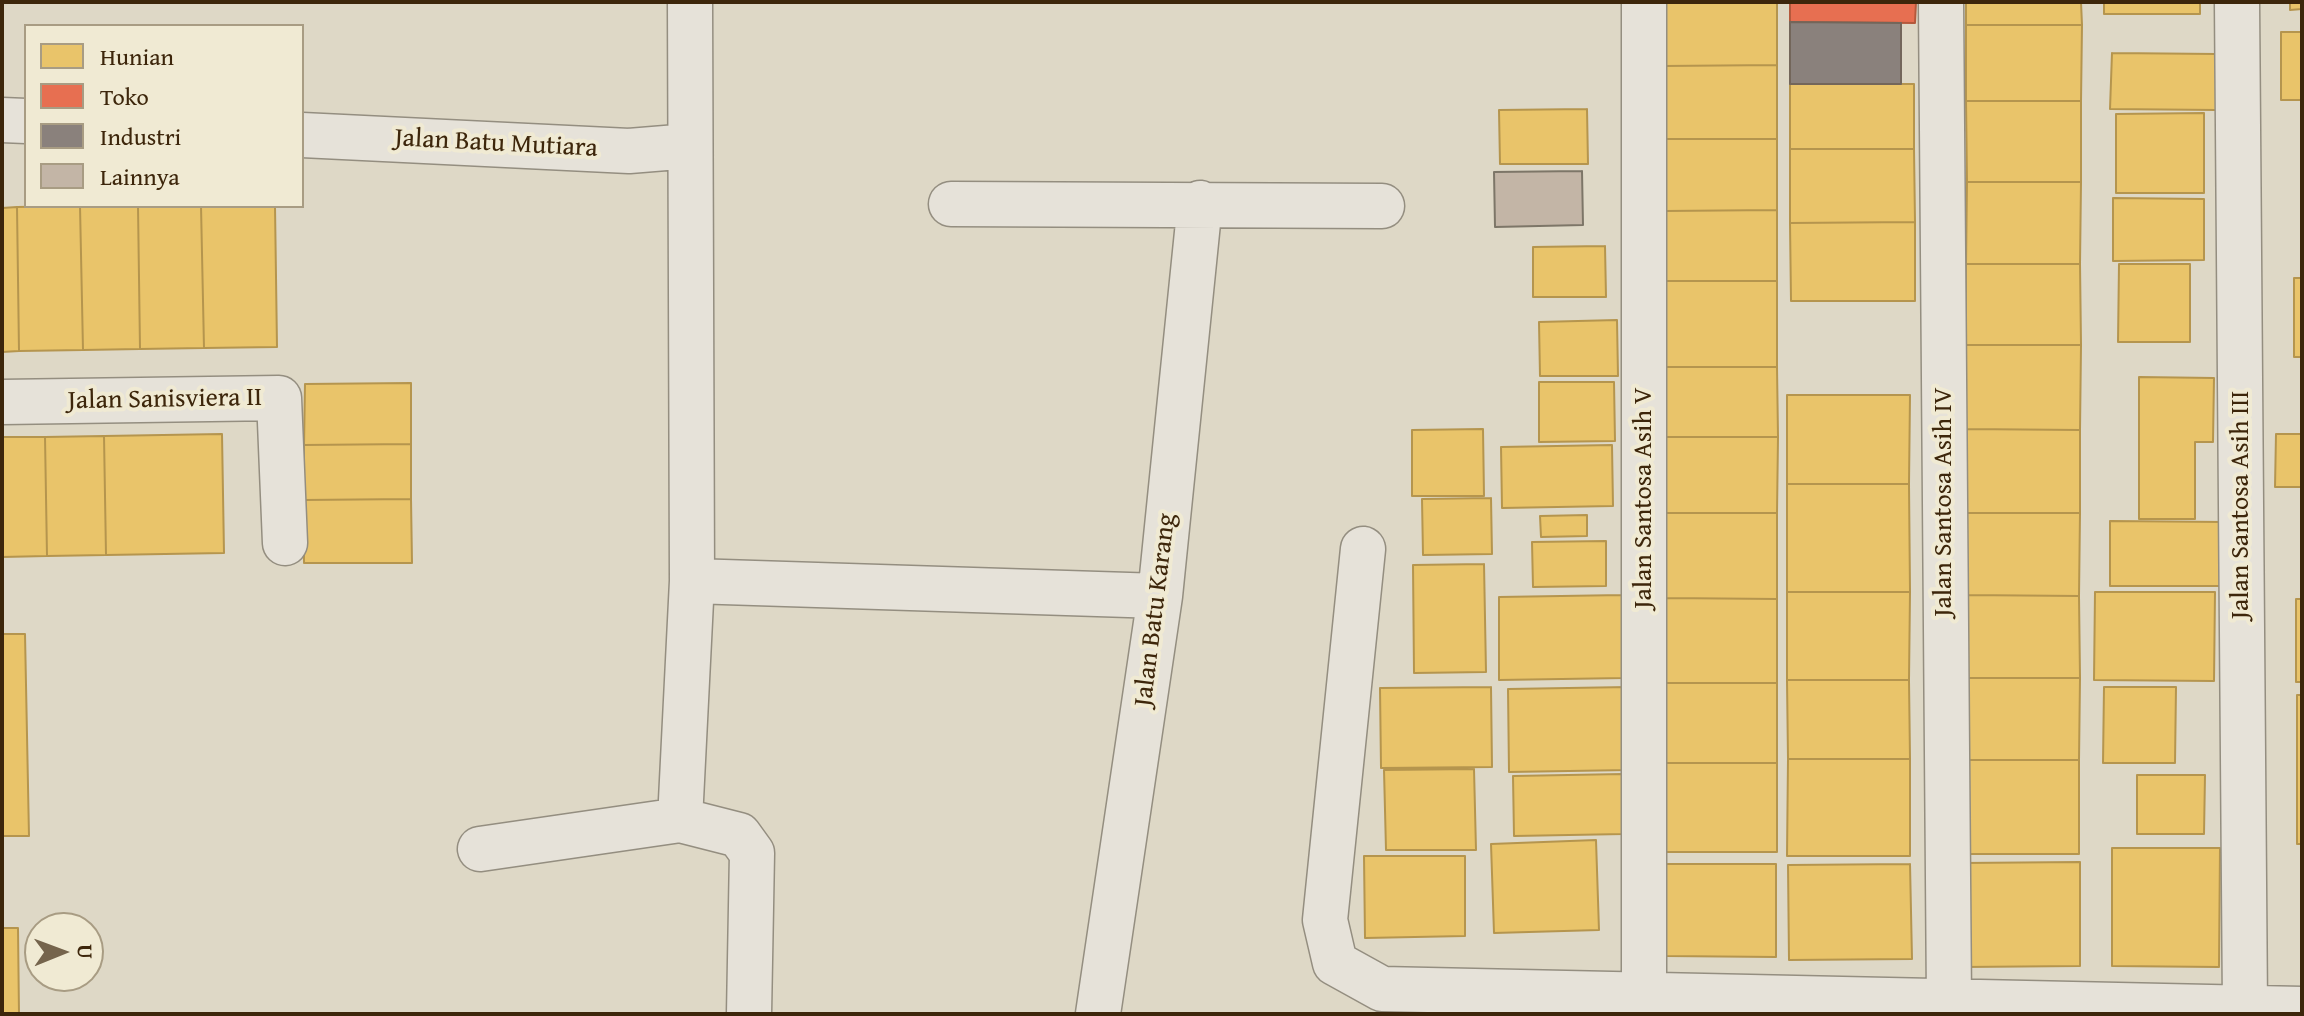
<!DOCTYPE html>
<html>
<head>
<meta charset="utf-8">
<style>
  body { margin:0 }
  #map { position:relative; width:2304px; height:1016px; overflow:hidden; background:#ded8c6; font-family:"Gentium Book Plus",serif }
  canvas { display:block }
  .frame { position:absolute; inset:0; border:4px solid #3d260b; pointer-events:none }
  .legend { position:absolute; left:24px; top:24px; width:280px; height:184px; box-sizing:border-box; background:#f0ead3; border:2px solid #a89c83; margin:0; padding:10px 14px; list-style:none; font-size:24px; color:#3d260b }
  .legend li { display:flex; align-items:center; gap:16px; height:40px }
  .legend b { width:40px; border:2px solid #a89c83 }
  .north { position:absolute; left:24px; top:912px; width:80px; height:80px; box-sizing:border-box; background:#f0ead3; border:2px solid #a89c83; border-radius:50%; rotate:89deg; font-size:22px; font-weight:700; line-height:32px; text-align:center; color:#3d260b }
  .north::after { content:''; display:block; margin:auto; width:28px; height:36px; background:#75644c; clip-path:polygon(50% 0,100% 100%,50% 72%,0 100%) }
</style>
</head>
<body>
<div id="map">
<canvas width="2304" height="1016"></canvas>
<div class="frame"></div>
<ul class="legend">
<li><b style="height:22px;background:#e9c46a"></b>Hunian</li>
<li><b style="height:22px;background:#e76f51"></b>Toko</li>
<li><b style="height:22px;background:#8a817c"></b>Industri</li>
<li><b style="height:22px;background:#c3b5a6"></b>Lainnya</li>
</ul>
<div class="north">U</div>
</div>
<script>
const c = document.querySelector('canvas').getContext('2d');
c.lineJoin = 'round';
function fill(path, color) {
  c.fillStyle = color;
  c.fill(path, 'evenodd');
}
function poly(rows) {
  const path = new Path2D();
  for (const r of rows) {
    path.moveTo(r[0], r[1]);
    for (let i = 2; i < r.length; i += 2) path.lineTo(r[i], r[i + 1]);
  }
  return path;
}
function stroke(path, color, width, dash) {
  c.strokeStyle = color;
  c.lineWidth = width;
  c.lineCap = dash ? 'butt' : 'round';
  c.setLineDash(dash || []);
  c.stroke(path);
}
function drawText(font, color, halo, rows, align = 'center') {
  c.font = font + ' "Gentium Book Plus",serif';
  c.lineWidth = 8;
  c.setLineDash([]);
  c.textBaseline = 'middle';
  c.strokeStyle = halo;
  c.fillStyle = color;
  for (const [text, x, y, turn = 0] of rows) {
    c.save();
    c.translate(x, y);
    c.rotate((+turn || 0) * Math.PI / 180);
    c.textAlign = isNaN(turn) ? turn : align;
    if (halo) c.strokeText(text, 0, 0);
    c.fillText(text, 0, 0);
    c.restore();
  }
}
const homes = poly([
  [1664,2,1777,2,1777,65,1664,66,1664,2],
  [1966,2,2081,2,2082,25,1966,25,1966,2],
  [2104,2,2200,2,2200,14,2104,14,2104,2],
  [2290,2,2302,2,2302,9,2290,10,2290,2],
  [1966,25,2082,25,2081,101,1966,101,1966,25],
  [2281,32,2302,32,2302,100,2281,100,2281,32],
  [2112,53,2216,54,2216,110,2110,109,2112,53],
  [1777,65,1777,139,1665,139,1664,66,1777,65],
  [1790,84,1914,84,1914,149,1790,149,1790,84],
  [1966,101,2081,101,2081,182,1967,182,1966,101],
  [1587,109,1588,164,1500,164,1499,110,1587,109],
  [2204,113,2204,193,2116,193,2116,114,2204,113],
  [1665,139,1777,139,1777,210,1665,211,1665,139],
  [1790,149,1914,149,1915,222,1790,223,1790,149],
  [1967,182,2081,182,2080,264,1966,264,1967,182],
  [2113,198,2204,199,2204,260,2113,261,2113,198],
  [80,206,138,206,140,349,83,350,80,206],
  [80,206,83,350,19,351,17,207,80,206],
  [138,206,201,206,204,348,140,349,138,206],
  [201,206,275,206,277,347,204,348,201,206],
  [17,207,19,351,2,352,2,208,17,207],
  [1777,210,1777,281,1665,281,1665,211,1777,210],
  [1915,222,1915,301,1791,301,1790,223,1915,222],
  [1605,246,1606,297,1533,297,1533,247,1605,246],
  [1966,264,2080,264,2081,345,1966,345,1966,264],
  [2119,264,2190,264,2190,342,2118,342,2119,264],
  [2294,278,2302,278,2302,357,2294,357,2294,278],
  [1665,281,1777,281,1777,367,1665,367,1665,281],
  [1617,320,1618,376,1540,376,1539,322,1617,320],
  [1966,345,2081,345,2080,430,1965,429,1966,345],
  [1665,367,1777,367,1778,437,1665,437,1665,367],
  [2139,377,2214,378,2213,442,2195,442,2195,519,2139,519,2139,377],
  [1539,382,1614,382,1615,441,1539,442,1539,382],
  [411,383,411,444,304,445,305,384,411,383],
  [1787,395,1910,395,1909,484,1787,484,1787,395],
  [1483,429,1484,496,1412,496,1412,430,1483,429],
  [1965,429,2080,430,2080,513,1965,513,1965,429],
  [222,434,224,553,106,555,104,436,222,434],
  [2276,434,2302,434,2302,487,2275,487,2276,434],
  [104,436,106,555,47,556,45,437,104,436],
  [2,437,45,437,47,556,2,557,2,437],
  [1665,437,1778,437,1777,513,1666,513,1665,437],
  [411,444,411,499,304,500,304,445,411,444],
  [1612,445,1613,506,1502,508,1501,447,1612,445],
  [1787,484,1909,484,1910,592,1787,592,1787,484],
  [1491,498,1492,554,1423,555,1422,499,1491,498],
  [411,499,412,563,304,563,304,500,411,499],
  [1666,513,1777,513,1777,599,1666,598,1666,513],
  [1965,513,2080,513,2079,596,1965,595,1965,513],
  [1587,515,1587,536,1541,537,1540,516,1587,515],
  [2110,521,2223,522,2223,586,2110,586,2110,521],
  [1606,541,1606,586,1533,587,1532,542,1606,541],
  [1484,564,1486,672,1414,673,1413,565,1484,564],
  [1787,592,1910,592,1909,680,1787,680,1787,592],
  [2095,592,2215,592,2214,681,2094,680,2095,592],
  [1623,595,1625,678,1499,680,1499,597,1623,595],
  [1965,595,2079,596,2080,678,1964,678,1965,595],
  [1666,598,1777,599,1777,683,1665,683,1666,598],
  [2296,599,2302,599,2302,682,2296,682,2296,599],
  [2,634,25,634,29,836,2,836,2,634],
  [1964,678,2080,678,2079,760,1965,760,1964,678],
  [1787,680,1909,680,1910,759,1788,759,1787,680],
  [1665,683,1777,683,1777,763,1666,763,1665,683],
  [1491,687,1492,767,1381,768,1380,688,1491,687],
  [1629,687,1629,770,1509,772,1508,689,1629,687],
  [2104,687,2176,687,2175,763,2103,763,2104,687],
  [2297,695,2302,695,2302,844,2297,844,2297,695],
  [1788,759,1910,759,1910,856,1787,856,1788,759],
  [1965,760,2079,760,2079,854,1964,854,1965,760],
  [1666,763,1777,763,1777,852,1666,852,1666,763],
  [1474,769,1476,850,1386,850,1384,770,1474,769],
  [1623,774,1624,834,1514,836,1513,776,1623,774],
  [2137,775,2205,775,2204,834,2137,834,2137,775],
  [1596,840,1599,930,1494,933,1491,844,1596,840],
  [2112,848,2220,848,2219,967,2112,966,2112,848],
  [1364,856,1465,856,1465,936,1365,938,1364,856],
  [2080,862,2080,966,1963,967,1963,863,2080,862],
  [1666,864,1776,864,1776,957,1666,956,1666,864],
  [1910,864,1912,959,1789,960,1788,865,1910,864],
  [2,928,18,928,19,1014,2,1014,2,928]
]);
const shops = poly([
  [1790,2,1916,2,1915,23,1790,22,1790,2]
]);
const industry = poly([
  [1790,22,1901,23,1901,84,1790,84,1790,22]
]);
const building = poly([
  [1582,171,1583,225,1495,227,1494,172,1582,171]
]);
const street = poly([
  [1644,2,1644,994],
  [1941,2,1949,1002],
  [2237,2,2245,1008],
  [2,120,26,121],
  [302,135,629,151,690,146],
  [951,204,1382,206],
  [2,402,279,398,285,543],
  [1363,549,1325,920,1335,963,1382,989,2302,1009],
  [692,581,1160,596],
  [680,820,739,835,752,853,749,1014],
  [480,849,680,820,692,581,690,2],
  [1098,1014,1160,596,1200,203]
]);
const streetNames = [
  ["Jalan Batu Mutiara",496,144,3],
  ["Jalan Sanisviera II",165,400,-1],
  ["Jalan Santosa Asih V",1644,498,-90],
  ["Jalan Santosa Asih IV",1944,502,-90],
  ["Jalan Santosa Asih III",2241,505,-90],
  ["Jalan Batu Karang",1156,610,-83]
];
fill(homes, '#e9c46a');
stroke(homes, '#b5954e', 2);
fill(shops, '#e76f51');
stroke(shops, '#b4593c', 2);
fill(industry, '#8a817c');
stroke(industry, '#73665a', 2);
fill(building, '#c3b5a6');
stroke(building, '#7d7668', 2);
stroke(street, '#948e80', 47);
stroke(street, '#e6e2d9', 44);
drawText('26px', '#3d260b', '#f0ead3', streetNames);
</script>
</body>
</html>
